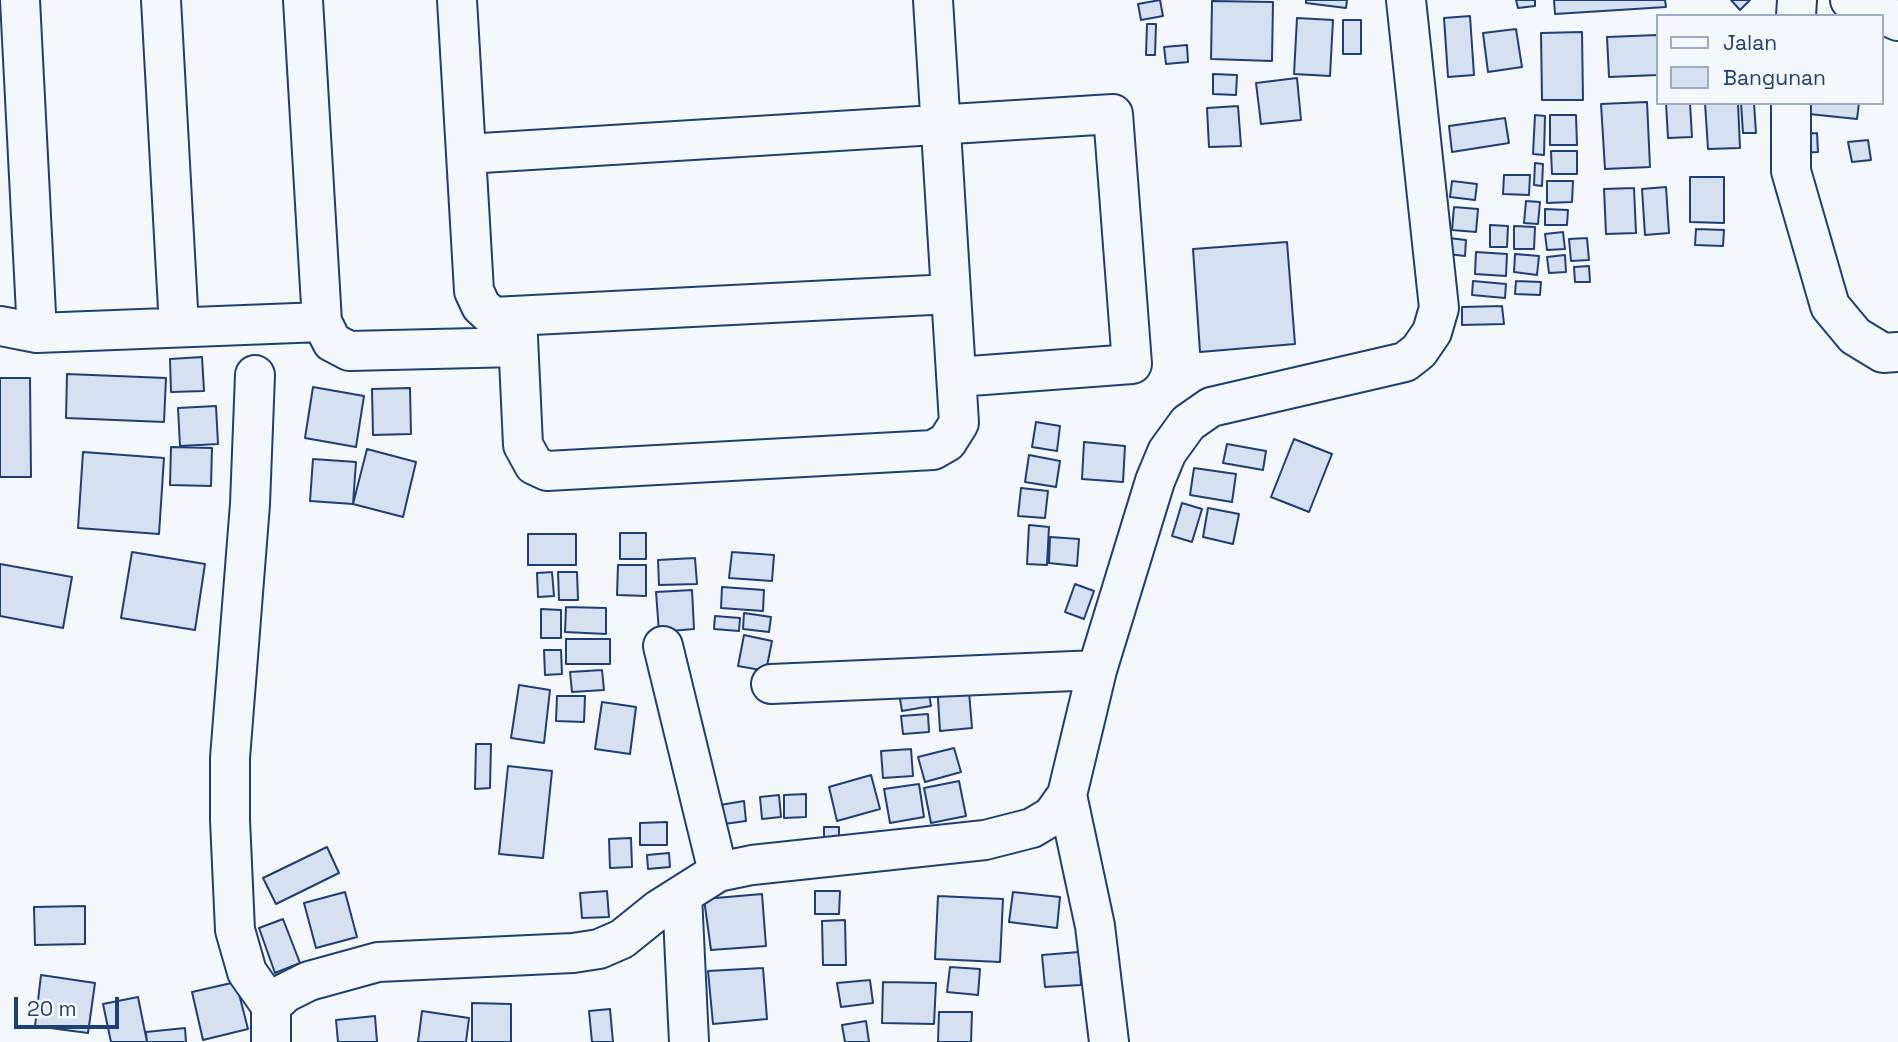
<!DOCTYPE html>
<html>
<head>
<meta charset="utf-8">
<style>
  body { margin:0 }
  #map { position:relative; width:1898px; height:1042px; overflow:hidden; background:#f4f7fb; font-family:"Space Grotesk",sans-serif }
  canvas { display:block }
  .legend { position:absolute; left:1656px; top:14px; width:228px; height:91px; box-sizing:border-box; background:#f4f7fb; border:2px solid #9eadc5; margin:0; padding:9px 12px; list-style:none; font-size:21px; color:#1d3f73 }
  .legend li { display:flex; align-items:center; gap:14px; height:35px }
  .legend b { width:35px; border:2px solid #9eadc5 }
  .scale { position:absolute; left:14px; top:997px; width:105px; height:32px; box-sizing:border-box; border:4px solid #1d3f73; border-top:0; padding-left:9px; font-size:21px; line-height:24px; white-space:nowrap; color:#1d3f73; -webkit-text-stroke:5px #f4f7fb; paint-order:stroke }
</style>
</head>
<body>
<div id="map">
<canvas width="1898" height="1042"></canvas>
<ul class="legend">
<li><b style="height:9px;background:#f4f7fb"></b>Jalan</li>
<li><b style="height:19px;background:#d5e0f0"></b>Bangunan</li>
</ul>
<div class="scale">20 m</div>
</div>
<script>
const c = document.querySelector('canvas').getContext('2d');
c.lineJoin = 'round';
function fill(path, color) {
  c.fillStyle = color;
  c.fill(path, 'evenodd');
}
function poly(rows) {
  const path = new Path2D();
  for (const r of rows) {
    path.moveTo(r[0], r[1]);
    for (let i = 2; i < r.length; i += 2) path.lineTo(r[i], r[i + 1]);
  }
  return path;
}
function stroke(path, color, width, dash) {
  c.strokeStyle = color;
  c.lineWidth = width;
  c.lineCap = dash ? 'butt' : 'round';
  c.setLineDash(dash || []);
  c.stroke(path);
}
const building = poly([
  [1160,0,1163,16,1141,20,1138,4,1160,0],
  [1306,0,1347,0,1346,8,1306,3,1306,0],
  [1516,0,1535,0,1535,6,1518,8,1516,0],
  [1554,0,1665,0,1666,7,1555,14,1554,0],
  [1731,0,1750,0,1740,10,1731,0],
  [1212,1,1273,2,1272,61,1211,59,1212,1],
  [1470,16,1474,75,1448,77,1444,18,1470,16],
  [1297,18,1333,20,1330,76,1294,74,1297,18],
  [1343,20,1361,20,1361,54,1343,54,1343,20],
  [1147,24,1156,24,1155,55,1146,55,1147,24],
  [1516,29,1522,67,1488,72,1483,33,1516,29],
  [1582,32,1583,100,1542,100,1541,33,1582,32],
  [1658,35,1658,75,1609,77,1607,37,1658,35],
  [1187,45,1188,62,1166,64,1164,47,1187,45],
  [1213,74,1237,75,1236,95,1213,94,1213,74],
  [1297,78,1301,120,1261,124,1256,83,1297,78],
  [1647,102,1650,167,1605,169,1601,104,1647,102],
  [1666,103,1690,103,1692,137,1668,138,1666,103],
  [1705,103,1738,103,1740,148,1708,149,1705,103],
  [1741,103,1754,103,1756,133,1743,133,1741,103],
  [1810,103,1859,103,1857,119,1809,114,1810,103],
  [1238,106,1241,146,1209,147,1207,108,1238,106],
  [1535,115,1545,116,1544,155,1533,154,1535,115],
  [1550,115,1576,115,1577,145,1550,145,1550,115],
  [1505,118,1509,143,1452,152,1449,126,1505,118],
  [1817,133,1818,152,1794,153,1793,134,1817,133],
  [1868,140,1871,160,1852,162,1848,142,1868,140],
  [1551,151,1577,151,1577,174,1552,174,1551,151],
  [1535,163,1543,164,1542,186,1534,185,1535,163],
  [1504,175,1530,175,1529,195,1503,194,1504,175],
  [1690,177,1724,177,1724,223,1690,222,1690,177],
  [1452,181,1477,184,1475,200,1450,197,1452,181],
  [1547,181,1573,181,1572,202,1547,203,1547,181],
  [1666,187,1669,233,1645,235,1642,189,1666,187],
  [1634,188,1636,233,1606,234,1604,189,1634,188],
  [1526,201,1540,202,1538,224,1524,223,1526,201],
  [1454,207,1478,209,1476,232,1452,230,1454,207],
  [1545,209,1568,210,1567,225,1545,225,1545,209],
  [1490,225,1508,226,1507,247,1490,247,1490,225],
  [1514,226,1535,227,1534,249,1514,249,1514,226],
  [1696,229,1724,230,1723,246,1695,245,1696,229],
  [1563,232,1565,249,1547,250,1545,234,1563,232],
  [1449,238,1466,240,1465,256,1447,254,1449,238],
  [1587,238,1589,260,1571,261,1569,239,1587,238],
  [1287,242,1295,344,1200,352,1193,249,1287,242],
  [1476,252,1507,254,1506,276,1475,274,1476,252],
  [1515,254,1539,256,1537,275,1514,272,1515,254],
  [1565,255,1566,272,1549,273,1547,257,1565,255],
  [1589,266,1590,282,1575,282,1574,267,1589,266],
  [1473,281,1506,284,1505,298,1472,295,1473,281],
  [1516,281,1541,282,1540,295,1515,294,1516,281],
  [1502,306,1504,324,1462,325,1462,307,1502,306],
  [202,357,204,391,171,392,170,359,202,357],
  [67,374,166,378,164,422,66,418,67,374],
  [0,378,30,378,31,477,0,477,0,378],
  [313,387,364,396,356,447,305,438,313,387],
  [410,388,411,434,373,435,372,389,410,388],
  [216,406,218,444,180,446,178,408,216,406],
  [1036,422,1060,426,1057,451,1032,447,1036,422],
  [1294,439,1332,454,1309,512,1271,497,1294,439],
  [1084,442,1125,446,1123,482,1082,479,1084,442],
  [1227,444,1266,451,1263,470,1223,463,1227,444],
  [171,447,212,448,211,486,170,485,171,447],
  [367,449,416,462,403,517,353,504,367,449],
  [83,452,164,458,159,534,78,528,83,452],
  [1029,455,1060,461,1056,487,1025,482,1029,455],
  [313,459,356,462,353,504,310,501,313,459],
  [1194,468,1236,474,1232,502,1190,495,1194,468],
  [1021,488,1048,491,1045,518,1018,516,1021,488],
  [1182,503,1202,509,1192,542,1172,536,1182,503],
  [1208,508,1239,514,1233,544,1203,537,1208,508],
  [1029,525,1049,527,1047,565,1027,564,1029,525],
  [620,533,646,533,646,559,620,559,620,533],
  [528,534,576,534,576,565,528,565,528,534],
  [1050,537,1079,539,1077,566,1049,563,1050,537],
  [132,552,205,564,195,630,121,618,132,552],
  [732,552,774,555,772,581,729,578,732,552],
  [695,558,697,584,659,585,658,560,695,558],
  [0,564,72,577,63,628,0,616,0,564],
  [618,565,646,565,646,596,617,595,618,565],
  [552,572,554,596,538,597,537,573,552,572],
  [558,572,577,572,578,600,559,600,558,572],
  [1075,584,1094,591,1084,619,1065,612,1075,584],
  [722,587,764,590,763,611,721,608,722,587],
  [692,590,694,629,659,632,656,592,692,590],
  [566,607,606,608,606,634,565,632,566,607],
  [541,609,561,610,561,638,541,638,541,609],
  [744,613,771,617,769,632,743,629,744,613],
  [715,616,740,618,739,631,714,629,715,616],
  [744,635,772,641,766,671,738,666,744,635],
  [566,639,610,639,610,664,566,664,566,639],
  [544,650,561,650,562,674,545,675,544,650],
  [602,670,604,690,572,692,570,672,602,670],
  [968,679,972,728,940,731,937,682,968,679],
  [519,685,550,690,544,743,511,738,519,685],
  [928,688,931,706,902,711,899,693,928,688],
  [557,696,585,696,584,722,556,721,557,696],
  [602,702,636,707,630,754,595,749,602,702],
  [928,714,929,732,903,734,901,716,928,714],
  [476,744,491,744,490,788,475,789,476,744],
  [954,748,961,772,925,782,918,757,954,748],
  [911,749,913,776,883,778,881,751,911,749],
  [508,766,552,771,543,858,499,854,508,766],
  [871,775,880,809,837,821,829,787,871,775],
  [959,781,966,816,931,823,924,788,959,781],
  [919,784,924,817,890,823,884,789,919,784],
  [806,794,806,817,784,818,784,795,806,794],
  [779,795,781,817,762,819,760,797,779,795],
  [744,801,746,821,717,825,714,806,744,801],
  [667,822,667,845,640,845,640,823,667,822],
  [824,827,839,827,839,843,824,843,824,827],
  [631,838,632,867,610,868,609,839,631,838],
  [327,847,339,873,276,904,263,878,327,847],
  [669,853,670,867,648,869,647,855,669,853],
  [607,891,609,917,582,918,580,893,607,891],
  [815,891,840,891,839,914,815,914,815,891],
  [345,892,357,937,316,948,304,903,345,892],
  [1013,892,1060,897,1057,928,1009,922,1013,892],
  [762,894,766,946,711,950,704,899,762,894],
  [938,896,1003,899,1000,962,935,959,938,896],
  [85,906,85,944,35,945,34,907,85,906],
  [283,919,300,963,275,973,259,928,283,919],
  [845,920,846,965,823,965,822,921,845,920],
  [1079,952,1081,985,1045,987,1042,955,1079,952],
  [950,967,980,969,978,995,947,992,950,967],
  [763,968,767,1019,713,1024,708,971,763,968],
  [41,975,95,983,88,1033,35,1026,41,975],
  [870,980,873,1003,841,1007,837,983,870,980],
  [236,982,248,1029,203,1040,192,992,236,982],
  [883,982,936,983,934,1024,882,1023,883,982],
  [138,997,147,1042,111,1042,103,1004,138,997],
  [472,1003,511,1004,511,1042,472,1042,472,1003],
  [610,1009,613,1042,592,1042,589,1011,610,1009],
  [422,1011,469,1018,466,1042,418,1042,422,1011],
  [939,1012,972,1012,971,1042,938,1042,939,1012],
  [375,1016,377,1042,338,1042,336,1020,375,1016],
  [866,1021,869,1042,845,1042,842,1025,866,1021],
  [185,1028,186,1042,147,1042,146,1032,185,1028]
]);
const minor = poly([
  [20,0,37,333],
  [161,0,179,327],
  [303,0,322,322],
  [457,0,474,291,481,306,493,317,951,294],
  [1850,0,1898,21],
  [1796,16,1797,0],
  [1791,103,1791,171,1830,306,1855,336,1883,353,1898,352],
  [466,154,1113,114,1132,364,957,377],
  [517,316,523,445,534,465,547,471,933,450,947,442,959,423,933,0],
  [0,326,37,333,322,322,332,342,349,351,518,347],
  [255,375,250,504,230,758,230,820,235,930,247,972,271,1006],
  [663,646,718,872],
  [771,684,1097,670],
  [1067,795,1095,926,1109,1042],
  [682,895,689,1042],
  [271,1042,271,1006,285,993,309,981,378,962,573,953,599,949,622,939,658,910,718,872,752,865,985,840,1032,828,1052,816,1067,795,1097,670,1155,481,1167,452,1188,423,1211,407,1405,362,1419,351,1432,332,1439,308,1406,0]
]);
fill(building, '#d5e0f0');
stroke(building, '#1d3f73', 2);
stroke(minor, '#1d3f73', 42);
stroke(minor, '#f4f7fb', 38);
</script>
</body>
</html>
